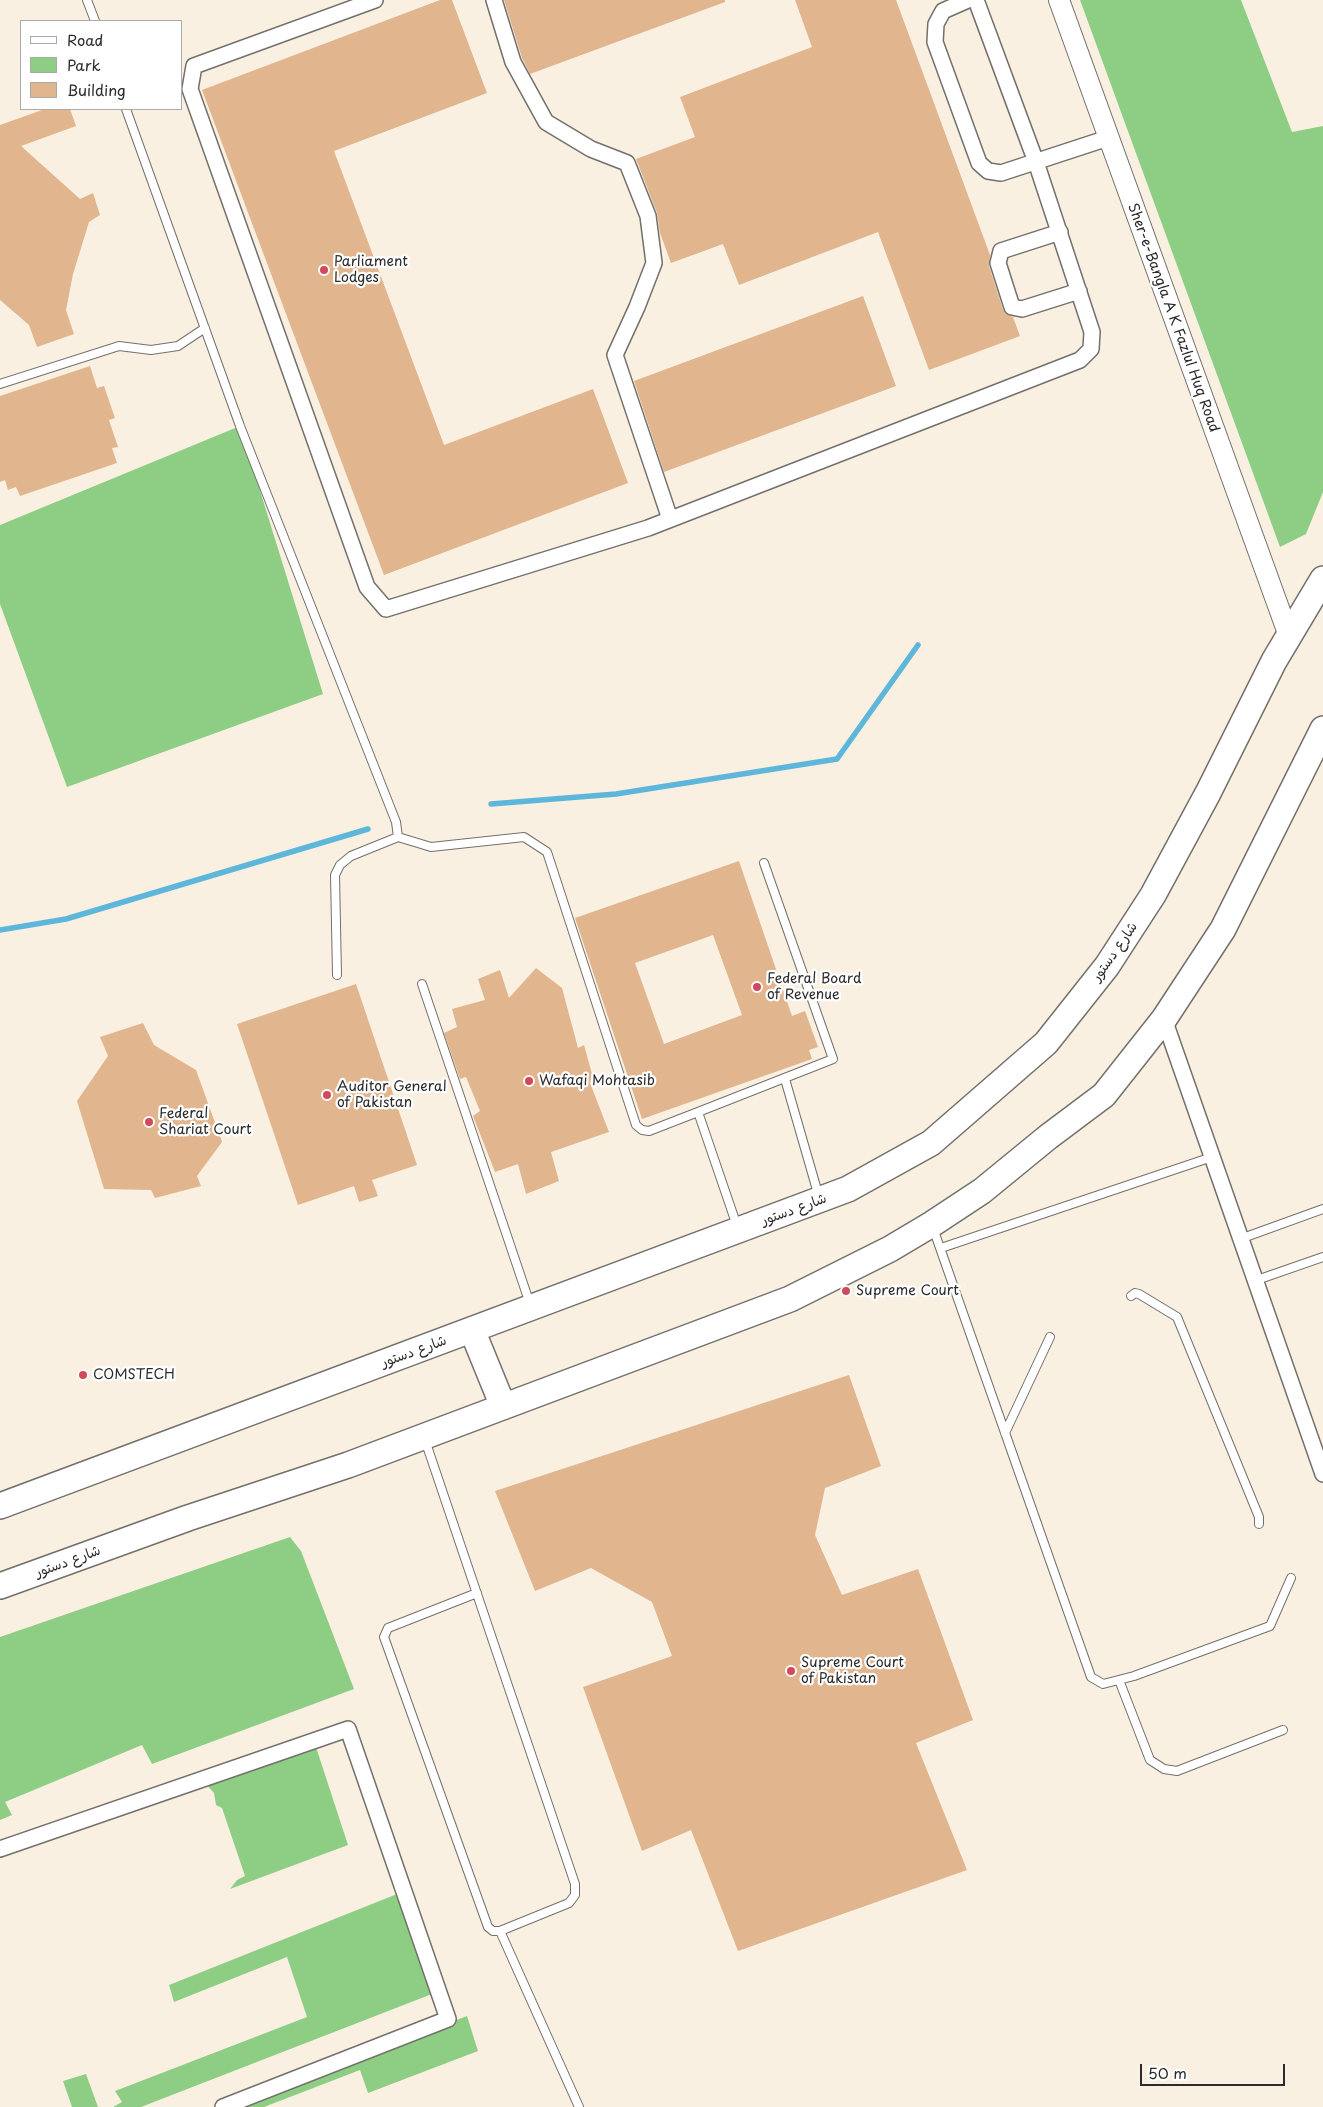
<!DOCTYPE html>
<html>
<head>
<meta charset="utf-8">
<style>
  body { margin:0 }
  #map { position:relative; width:1323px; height:2107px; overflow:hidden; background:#f9f0e2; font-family:"Playpen Sans",sans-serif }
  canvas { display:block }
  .legend { position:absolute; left:20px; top:20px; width:162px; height:90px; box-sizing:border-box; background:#fff; border:1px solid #aaa; margin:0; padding:6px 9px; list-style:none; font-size:15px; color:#2b2b2b }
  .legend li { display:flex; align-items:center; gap:10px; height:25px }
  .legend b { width:25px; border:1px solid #aaa }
  .scale { position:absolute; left:1140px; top:2064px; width:145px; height:22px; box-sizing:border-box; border:2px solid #2b2b2b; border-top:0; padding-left:6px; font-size:15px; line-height:18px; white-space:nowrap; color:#2b2b2b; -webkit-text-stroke:4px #fff; paint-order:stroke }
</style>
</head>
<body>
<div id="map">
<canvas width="1323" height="2107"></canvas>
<ul class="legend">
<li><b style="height:6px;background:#fff"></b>Road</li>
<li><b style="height:14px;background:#8ece84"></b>Park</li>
<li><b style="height:14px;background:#e1b58e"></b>Building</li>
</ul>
<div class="scale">50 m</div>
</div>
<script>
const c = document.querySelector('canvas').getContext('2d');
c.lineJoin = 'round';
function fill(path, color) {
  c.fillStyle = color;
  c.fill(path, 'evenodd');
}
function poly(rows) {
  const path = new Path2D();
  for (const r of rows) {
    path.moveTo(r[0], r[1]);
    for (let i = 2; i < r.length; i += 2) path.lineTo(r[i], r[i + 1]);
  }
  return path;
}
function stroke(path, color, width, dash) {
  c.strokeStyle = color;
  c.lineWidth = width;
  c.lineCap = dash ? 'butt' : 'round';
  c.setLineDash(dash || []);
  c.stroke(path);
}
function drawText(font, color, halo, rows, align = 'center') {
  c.font = font + ' "Playpen Sans","Playpen Sans Arabic",sans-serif';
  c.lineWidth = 4.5;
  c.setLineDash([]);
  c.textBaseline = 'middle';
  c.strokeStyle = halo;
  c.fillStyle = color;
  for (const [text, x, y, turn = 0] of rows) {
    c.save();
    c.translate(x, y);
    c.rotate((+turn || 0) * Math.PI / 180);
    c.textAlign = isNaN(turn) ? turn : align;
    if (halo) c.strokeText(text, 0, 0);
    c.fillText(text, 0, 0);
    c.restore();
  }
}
const green = poly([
  [1080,0,1241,0,1292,132,1323,126,1323,492,1306,534,1280,547],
  [240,426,323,694,67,787,0,604,0,525],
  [290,1537,301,1551,354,1689,152,1764,142,1745,5,1802,12,1815,0,1820,0,1637],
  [315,1744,348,1845,230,1889,237,1880,245,1876,222,1808,216,1805,214,1793,205,1783],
  [397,1894,432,1994,141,2107,113,2107,122,2102,115,2091,307,2017,287,1957,174,2002,169,1985],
  [467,2016,478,2051,368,2093,360,2070,264,2107,233,2107],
  [86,2074,98,2107,72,2107,63,2081]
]);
const stream = poly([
  [491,804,616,794,837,759,918,645],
  [0,930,66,919,368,829]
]);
const building = poly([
  [440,0,452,0,487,93,334,151,444,445,593,389,628,483,384,575,202,90],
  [504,0,725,0,725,2,530,74,522,58],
  [795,0,896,0,990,255,989,266,1003,310,1006,314,1013,317,1020,336,929,370,878,232,739,285,723,244,671,263,660,233,657,213,636,159,695,137,680,97,812,47],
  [45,109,70,109,76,126,21,146,80,199,93,193,100,215,89,222,73,274,66,310,74,334,37,347,29,325,0,300,0,125],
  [863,296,896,386,664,472,634,381],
  [90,366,97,388,104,386,115,418,109,420,118,447,112,448,117,463,20,496,16,487,8,490,5,480,0,482,0,396],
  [739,861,792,1016,805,1011,818,1047,809,1050,812,1059,642,1119,575,918],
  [713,935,742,1015,664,1044,635,963],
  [536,968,562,988,578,1048,584,1045,592,1074,590,1083,609,1132,551,1152,559,1181,526,1194,518,1164,495,1172,473,1116,480,1111,466,1077,460,1079,444,1033,457,1027,452,1009,485,1000,478,979,500,970,509,998],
  [356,984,417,1165,372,1180,378,1196,359,1202,354,1186,298,1205,237,1024],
  [143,1023,154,1045,196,1070,222,1142,197,1176,201,1186,155,1198,151,1190,104,1189,77,1101,108,1056,100,1037],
  [849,1375,881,1466,825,1488,815,1535,842,1595,918,1569,973,1720,916,1743,967,1870,738,1951,691,1830,642,1851,583,1687,672,1656,652,1602,591,1568,535,1591,495,1491]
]);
const service = poly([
  [87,0,95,21],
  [126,109,240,426,396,822,398,837,351,856,340,865,335,875,337,975],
  [0,384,119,346,151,350,178,346,205,328],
  [398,837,431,847,524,837,547,852,636,1125,642,1130,649,1131,698,1112],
  [422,984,530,1304],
  [785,1079,819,1197],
  [737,1226,698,1112,833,1059,764,863],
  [933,1228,1091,1677,1103,1684,1134,1676,1270,1626,1291,1578],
  [1240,1239,1323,1209],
  [941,1248,1212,1157],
  [1254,1281,1323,1257],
  [1131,1296,1135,1293,1139,1294,1177,1317,1259,1517,1259,1524],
  [1005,1433,1050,1337],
  [425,1440,575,1884,575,1895,569,1903,500,1931,579,2107],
  [477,1593,388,1628,384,1637,488,1927,493,1931,500,1931],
  [1119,1680,1150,1760,1164,1769,1177,1771,1283,1730]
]);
const minor = poly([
  [375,0,194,66,190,89,367,587,386,609,648,528,1080,360,1091,349,1092,332,1036,162,976,0],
  [494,0,513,62,546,122,591,149,627,163,648,216,654,263,637,307,615,355,670,519],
  [968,0,943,11,936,24,935,42,979,163,988,171,1001,173,1108,138],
  [1060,232,1001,251,998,263,1012,307,1022,309,1079,291],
  [1164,1019,1323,1474],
  [0,1849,348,1729,448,2019,223,2107]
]);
const tertiary = poly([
  [1059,0,1289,636]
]);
const primary = poly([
  [472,1330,503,1406],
  [0,1506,848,1189,931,1143,1046,1043,1107,966,1153,895,1208,793,1274,661,1323,579],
  [0,1586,188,1518,348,1465,790,1299,890,1249,932,1224,982,1191,1048,1137,1104,1095,1164,1019,1223,929,1323,729]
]);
const markers = [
  [324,270,5,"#d1495b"],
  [757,987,5,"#d1495b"],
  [529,1081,5,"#d1495b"],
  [327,1095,5,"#d1495b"],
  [149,1122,5,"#d1495b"],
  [846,1291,5,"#d1495b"],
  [83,1375,5,"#d1495b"],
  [791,1671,5,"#d1495b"]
];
const poiNames = [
  ["Parliament",334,262],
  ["Lodges",334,278],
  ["Federal Board",767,979],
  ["of Revenue",767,995],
  ["Wafaqi Mohtasib",539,1081],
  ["Auditor General",337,1087],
  ["of Pakistan",337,1103],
  ["Federal",159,1114],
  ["Shariat Court",159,1130],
  ["Supreme Court",856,1291],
  ["COMSTECH",93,1375],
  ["Supreme Court",801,1663],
  ["of Pakistan",801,1679]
];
const streetNames = [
  ["Sher-e-Bangla A K Fazlul Huq Road",1173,318,70],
  ["شارع دستور",1115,952,-55],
  ["شارع دستور",794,1210,-20],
  ["شارع دستور",414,1352,-20],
  ["شارع دستور",68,1562,-20]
];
fill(green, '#8ece84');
stroke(stream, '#5eb7db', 5.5);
fill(building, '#e1b58e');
stroke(service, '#73706b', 10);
stroke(minor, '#73706b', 18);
stroke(tertiary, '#73706b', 22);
stroke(primary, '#73706b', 28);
stroke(service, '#fff', 8);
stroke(minor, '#fff', 15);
stroke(tertiary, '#fff', 20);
stroke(primary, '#fff', 25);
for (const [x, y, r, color] of markers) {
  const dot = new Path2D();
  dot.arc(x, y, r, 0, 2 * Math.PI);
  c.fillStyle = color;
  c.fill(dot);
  stroke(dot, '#fff', 2);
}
drawText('14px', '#2b2b2b', '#fff', poiNames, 'left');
drawText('14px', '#2b2b2b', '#fff', streetNames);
</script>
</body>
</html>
